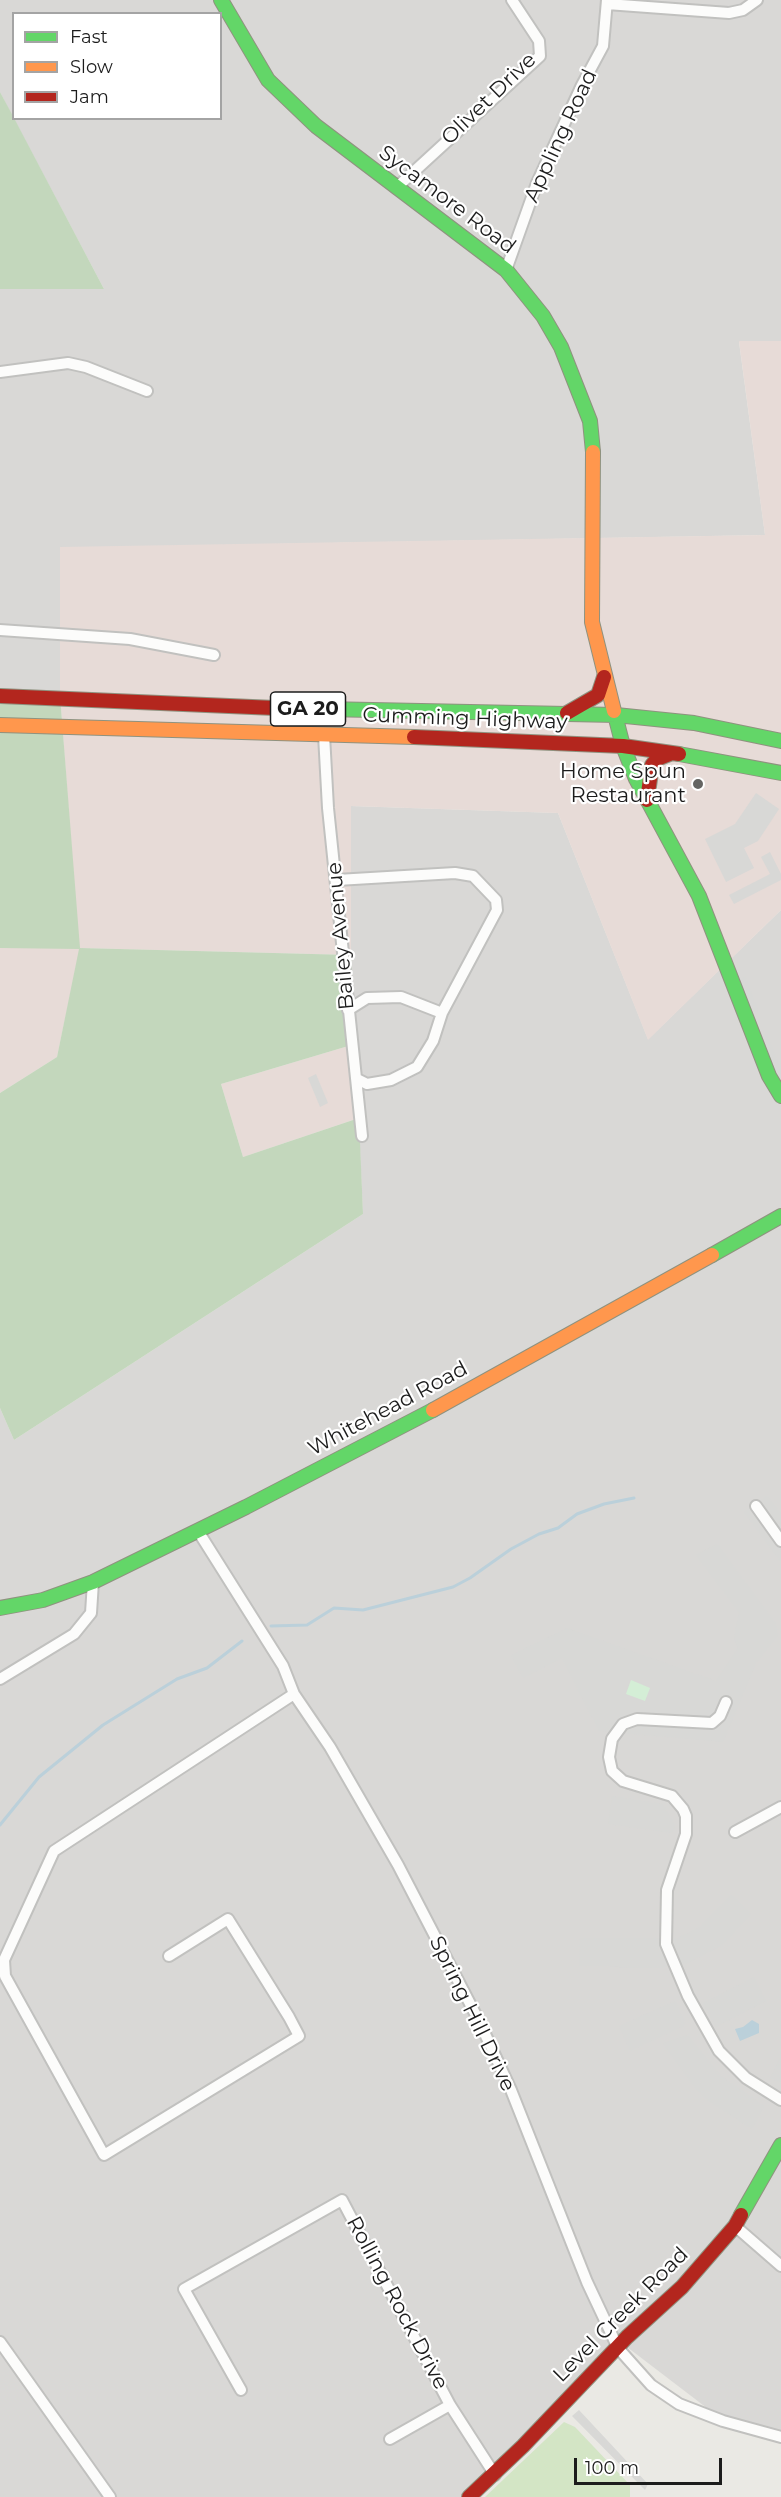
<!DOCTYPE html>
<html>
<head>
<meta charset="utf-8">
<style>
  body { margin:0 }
  #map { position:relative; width:781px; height:2497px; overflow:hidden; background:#eae9e4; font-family:Montserrat,sans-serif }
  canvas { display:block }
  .legend { position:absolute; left:12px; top:12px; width:210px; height:108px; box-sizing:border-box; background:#fff; border:2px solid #a4a4a4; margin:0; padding:8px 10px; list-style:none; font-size:18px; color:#1c1c1c }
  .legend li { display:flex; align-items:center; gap:12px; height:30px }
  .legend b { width:30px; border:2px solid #a4a4a4 }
  .scale { position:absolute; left:574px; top:2458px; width:148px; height:27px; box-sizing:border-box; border:3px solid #1c1c1c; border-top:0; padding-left:8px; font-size:18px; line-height:21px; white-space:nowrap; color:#1c1c1c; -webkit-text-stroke:4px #fff; paint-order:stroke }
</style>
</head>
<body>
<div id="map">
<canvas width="781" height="2497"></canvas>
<ul class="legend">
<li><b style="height:8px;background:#63d668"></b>Fast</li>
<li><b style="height:8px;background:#ff974d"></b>Slow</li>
<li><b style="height:8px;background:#b3261e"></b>Jam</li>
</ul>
<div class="scale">100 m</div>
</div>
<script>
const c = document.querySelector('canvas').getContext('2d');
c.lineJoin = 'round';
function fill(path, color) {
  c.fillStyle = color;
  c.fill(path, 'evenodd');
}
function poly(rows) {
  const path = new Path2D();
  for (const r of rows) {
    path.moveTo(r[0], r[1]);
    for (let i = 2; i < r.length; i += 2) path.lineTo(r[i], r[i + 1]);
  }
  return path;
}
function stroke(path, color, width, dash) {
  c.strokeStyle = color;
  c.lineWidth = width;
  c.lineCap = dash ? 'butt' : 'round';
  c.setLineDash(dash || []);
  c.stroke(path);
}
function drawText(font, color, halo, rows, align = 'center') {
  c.font = font + ' Montserrat,sans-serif';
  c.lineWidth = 4.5;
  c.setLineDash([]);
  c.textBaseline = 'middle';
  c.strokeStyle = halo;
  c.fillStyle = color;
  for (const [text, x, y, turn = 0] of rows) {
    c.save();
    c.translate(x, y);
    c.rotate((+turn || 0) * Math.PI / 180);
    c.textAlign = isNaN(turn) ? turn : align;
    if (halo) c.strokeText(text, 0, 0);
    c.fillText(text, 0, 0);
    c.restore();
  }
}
const residential = poly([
  [0,0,781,0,781,341,739,342,765,535,60,548,60,696,0,694,0,289,104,289,14,119,220,118,220,14,14,14,13,118,0,92],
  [351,806,558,813,648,1039,781,910,781,2436,737,2431,627,2347,467,2497,0,2497,0,1408,14,1440,363,1214,351,955]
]);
const commercial = poly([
  [739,341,781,341,781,910,648,1040,558,813,351,806,351,955,80,948,57,1057,0,1093,0,948,79,948,60,696,60,547,765,535],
  [355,1044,359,1118,243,1157,221,1084]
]);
const religious = poly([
  [756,793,779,809,758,841,744,848,754,868,726,882,705,839,735,824],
  [770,852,781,874,781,880,734,904,729,895,770,874,761,857],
  [745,976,758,1010,753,1018,739,982],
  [766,1033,781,1069,781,1085,760,1039],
  [316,1074,328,1103,320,1107,308,1078],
  [767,1496,781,1514,781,1562,744,1512],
  [717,1544,776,1624,778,1635,756,1663,723,1742,599,1731,562,1658,523,1678,511,1655,567,1628,716,1681,738,1648,734,1638,739,1612,696,1555],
  [612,1796,663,1804,675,1826,672,1833,608,1824],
  [731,1895,751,1914,721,1946,688,1963,658,1968,579,1966,580,1938,677,1938,700,1927],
  [754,1977,766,2001,716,2027,703,2003],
  [675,2001,686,2025,630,2051,619,2026],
  [687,2035,721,2076,764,2106,752,2129,707,2100,693,2085,663,2043],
  [781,2057,781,2083,770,2078],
  [579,2410,648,2484,645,2490,572,2416]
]);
const grass = poly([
  [564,2422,575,2427,630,2485,630,2497,485,2497]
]);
const forest = poly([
  [0,92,14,118,104,289,0,289],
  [0,694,60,696,80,948,351,955,355,1044,221,1084,243,1157,359,1118,363,1214,14,1440,0,1408,0,1093,57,1057,79,949,0,948]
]);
const park = poly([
  [631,1680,650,1688,645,1701,626,1694]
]);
const water = poly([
  [752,2020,759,2024,759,2033,740,2041,735,2029,743,2027]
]);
const stream = poly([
  [271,1626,307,1625,334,1608,363,1610,453,1587,470,1578,511,1549,539,1534,558,1528,577,1514,604,1504,634,1498],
  [0,1825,39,1777,103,1725,177,1679,207,1668,242,1641]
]);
const street = poly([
  [607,4,729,13,743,10,757,0],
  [396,188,540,56,539,41,512,0],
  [506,270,537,183,582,85,603,46,607,0],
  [0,372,68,363,86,367,147,391],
  [0,630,130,639,214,655],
  [324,735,328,808,362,1136],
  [337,880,455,873,473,876,496,900,497,910,442,1013,433,1041,417,1067,391,1080,367,1084,357,1079],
  [348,1010,367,998,401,997,442,1013],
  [756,1506,781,1541],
  [198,1531,283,1666,294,1694,330,1747,398,1865,479,2021,511,2090,587,2282,618,2348,651,2385,679,2404,723,2421,781,2437],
  [0,1679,74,1634,91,1613,93,1582],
  [726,1702,720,1716,712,1723,637,1719,623,1724,612,1739,609,1757,612,1771,623,1781,672,1796,683,1809,686,1816,686,1834,667,1890,666,1944,688,1996,719,2051,746,2078,781,2100],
  [735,1832,781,1807],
  [169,1956,228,1919,289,2017,299,2036,104,2155,5,1976,4,1960,54,1851,294,1694],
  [735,2226,781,2266],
  [0,2342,110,2497],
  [241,2390,184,2289,342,2200,450,2405,495,2475],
  [390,2439,450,2405]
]);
const fast = poly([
  [221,0,268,80,316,126,506,270,543,316,561,347,590,421,593,452],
  [275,708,616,715,694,723,781,741],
  [614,711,623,746,636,779,699,896,769,1076,781,1096],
  [679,754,781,773],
  [712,1255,781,1216],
  [0,1608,43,1600,93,1582,246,1507,433,1410],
  [741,2215,781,2145]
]);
const slow = poly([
  [593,452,592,622,614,711],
  [0,725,414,737],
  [433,1410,712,1255]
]);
const jam = poly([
  [0,696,275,708],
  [567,713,598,695,604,677],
  [414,737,623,746,679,754],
  [647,800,652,765,657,759,672,753],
  [469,2497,523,2446,627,2337,682,2287,735,2226,741,2215]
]);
const markers = [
  [698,784,6,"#646462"]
];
const shields = [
  [308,709,75]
];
const shieldNames = [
  ["GA 20",308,709]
];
const streetNames = [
  ["Olivet Drive",489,99,-44],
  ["Appling Road",561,136,-65],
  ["Sycamore Road",447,200,37],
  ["Cumming Highway",465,719,2],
  ["Bailey Avenue",341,936,-95],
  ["Whitehead Road",388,1409,-28],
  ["Spring Hill Drive",472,2014,64],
  ["Rolling Rock Drive",397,2303,62],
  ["Level Creek Road",621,2315,-45]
];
const poiNames = [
  ["Home Spun",686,772],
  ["Restaurant",686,796]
];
fill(residential, '#d9d8d6');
fill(commercial, '#e7dbd7');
fill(religious, '#d8d8d6');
fill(grass, '#d3e5c5');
fill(forest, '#c3d7bc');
fill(park, '#d4eed6');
fill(water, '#bbd0da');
stroke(stream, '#bbd0da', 3);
stroke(street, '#c1c1bf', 14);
stroke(fast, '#8f927f', 16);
stroke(slow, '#8f927f', 16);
stroke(jam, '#8f927f', 16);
stroke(street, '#fcfcfb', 10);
stroke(fast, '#63d668', 14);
stroke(slow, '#ff974d', 14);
stroke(jam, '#b3261e', 14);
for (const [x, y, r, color] of markers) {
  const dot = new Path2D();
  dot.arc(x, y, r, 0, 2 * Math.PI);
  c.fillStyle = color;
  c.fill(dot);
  stroke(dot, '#fff', 2);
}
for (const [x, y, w] of shields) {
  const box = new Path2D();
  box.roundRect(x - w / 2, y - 17, w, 34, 4.5);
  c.fillStyle = '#fff';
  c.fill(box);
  stroke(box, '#1c1c1c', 1.5);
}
drawText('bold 20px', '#1c1c1c', null, shieldNames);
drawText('21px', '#1c1c1c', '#fff', streetNames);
drawText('21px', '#1c1c1c', '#fff', poiNames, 'right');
</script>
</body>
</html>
